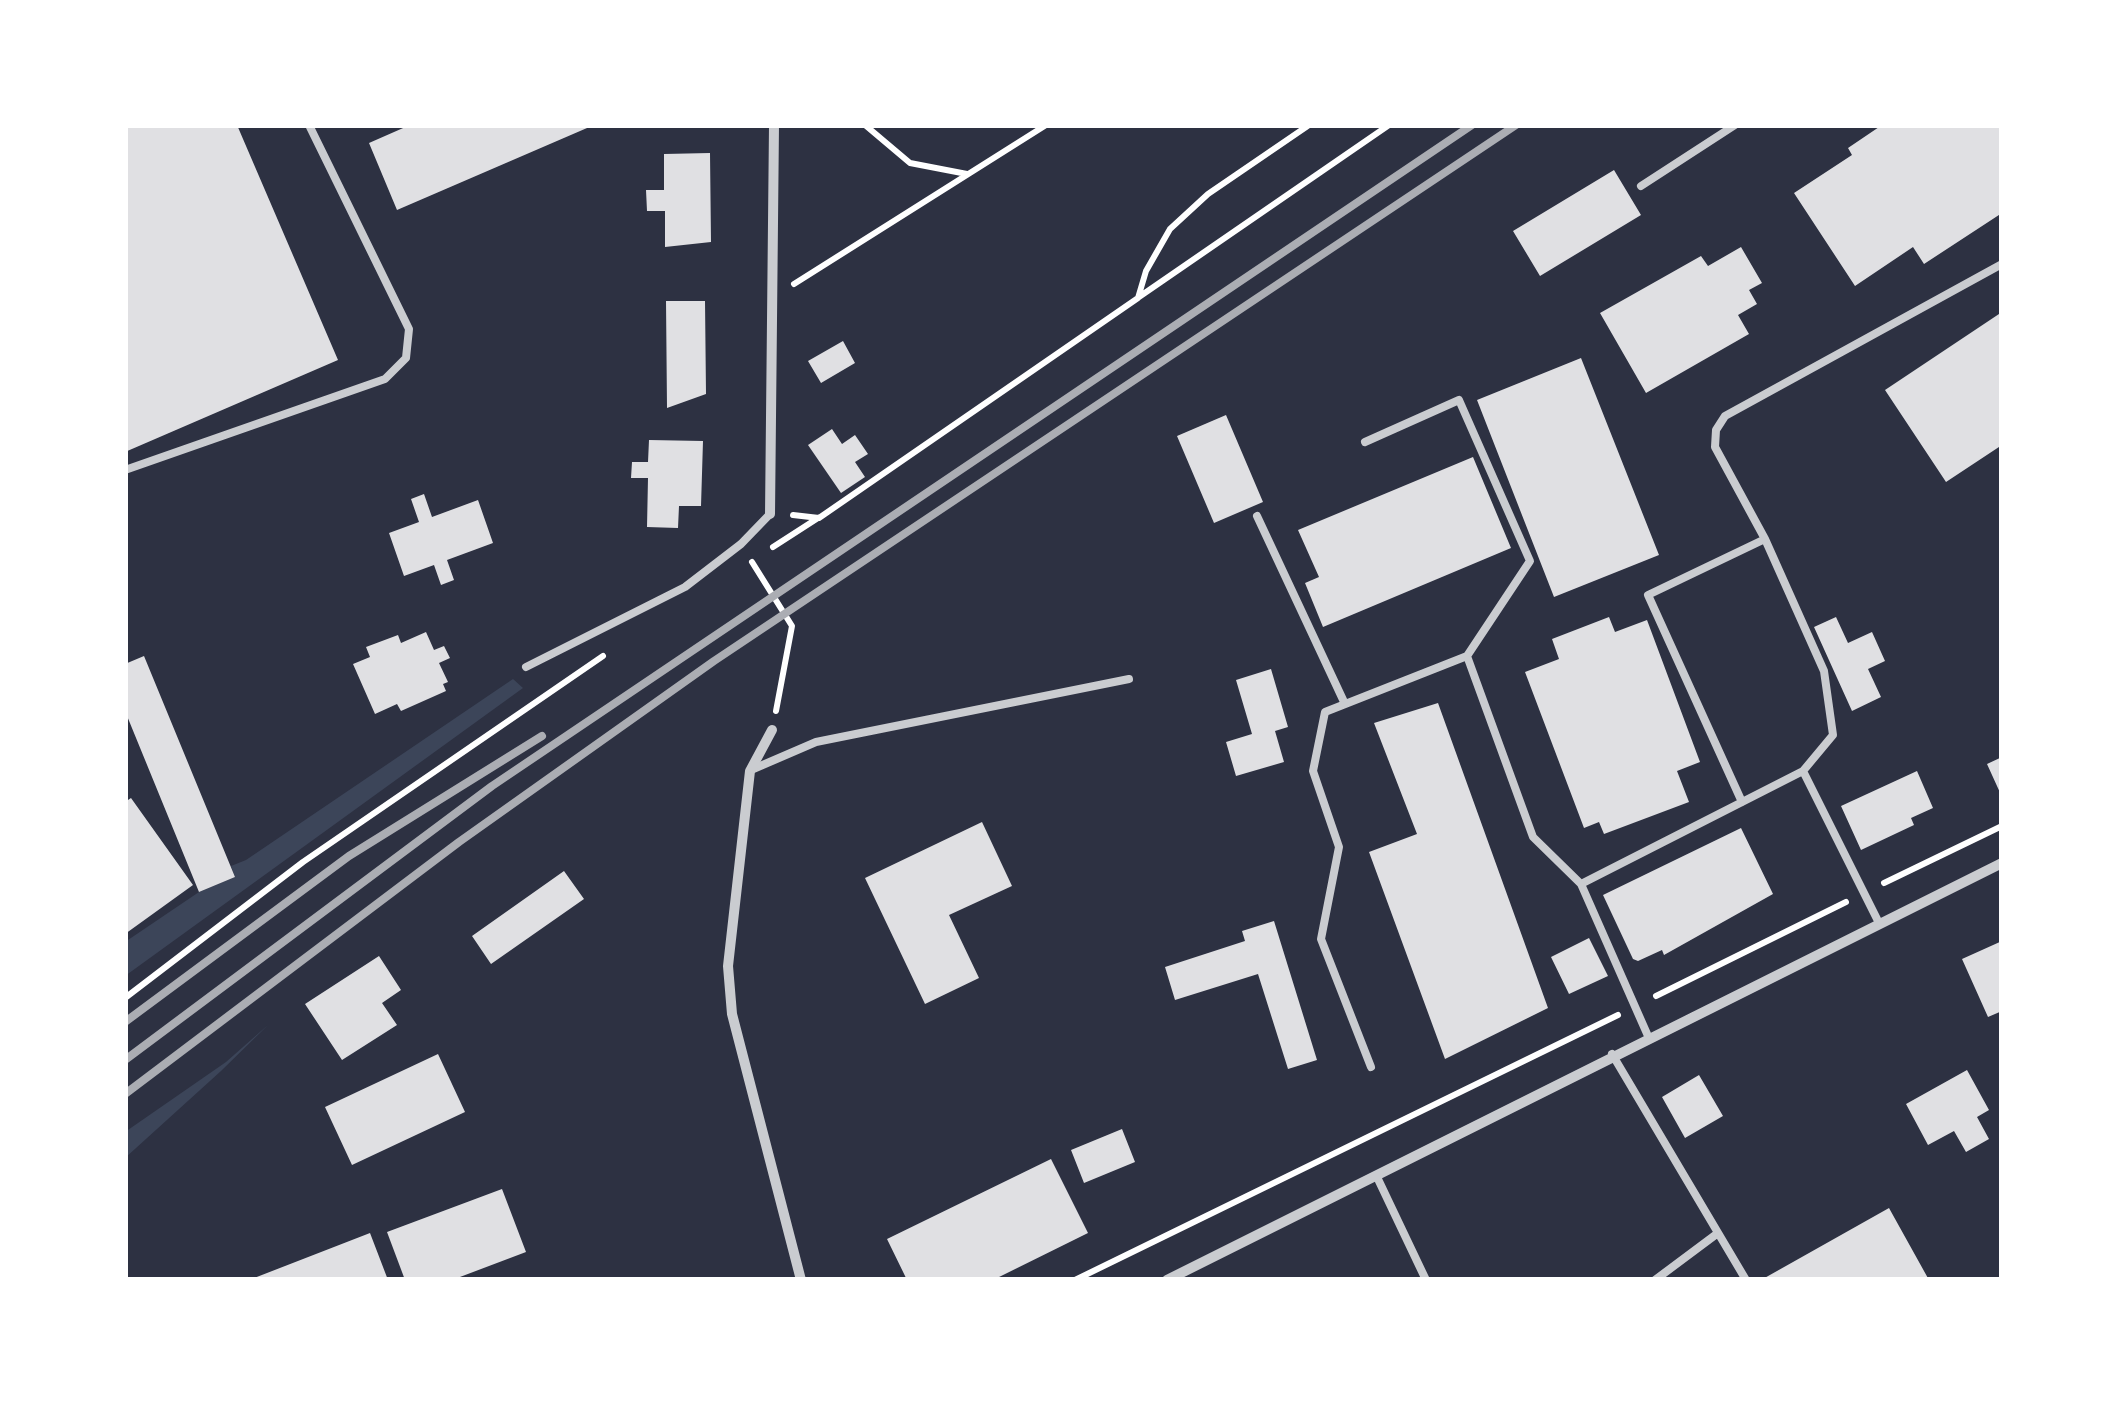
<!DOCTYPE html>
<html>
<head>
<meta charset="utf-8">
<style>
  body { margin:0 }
  #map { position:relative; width:2127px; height:1405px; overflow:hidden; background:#2d3142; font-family:Mulish,sans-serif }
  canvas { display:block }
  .frame { position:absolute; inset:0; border:128px solid #fff; pointer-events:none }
</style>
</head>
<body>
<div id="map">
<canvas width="2127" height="1405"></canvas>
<div class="frame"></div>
</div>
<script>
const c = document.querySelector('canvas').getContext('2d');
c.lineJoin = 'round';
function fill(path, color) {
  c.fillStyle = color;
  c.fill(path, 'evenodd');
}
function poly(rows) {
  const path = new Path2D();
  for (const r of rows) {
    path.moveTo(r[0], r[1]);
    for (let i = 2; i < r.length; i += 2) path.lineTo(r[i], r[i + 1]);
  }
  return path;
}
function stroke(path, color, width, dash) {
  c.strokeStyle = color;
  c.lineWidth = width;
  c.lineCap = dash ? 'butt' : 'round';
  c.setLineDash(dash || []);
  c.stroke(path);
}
const green = poly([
  [513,679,523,688,125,976,125,942,199,892,235,877,231,866,246,860],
  [268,1025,221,1071,125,1158,125,1132,226,1062]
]);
const building = poly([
  [125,125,237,125,338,360,125,452],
  [410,125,594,125,397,210,369,143],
  [1882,125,2002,125,2002,213,1924,264,1913,247,1855,286,1794,193,1852,155,1848,148],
  [710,153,711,242,665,247,665,211,647,211,646,190,664,190,664,154],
  [1614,170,1641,215,1540,276,1513,231],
  [1741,247,1762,283,1749,290,1757,304,1738,315,1749,334,1646,393,1600,313,1701,256,1708,266],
  [666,301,705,301,706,394,667,408],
  [2002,312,2002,445,1946,482,1885,390],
  [843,341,855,363,821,383,808,361],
  [1581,358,1659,555,1554,597,1477,400],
  [1226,415,1263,502,1214,523,1177,436],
  [832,429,842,444,855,435,868,454,855,462,865,477,841,493,808,445],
  [649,440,703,441,701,506,679,506,678,528,647,527,648,478,631,478,632,462,648,462],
  [1473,457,1511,548,1323,627,1305,583,1319,577,1298,530],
  [424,494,432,517,478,500,493,543,447,560,454,580,441,585,434,565,404,576,389,533,419,522,411,499],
  [1609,617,1615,632,1647,620,1700,762,1677,771,1689,802,1604,834,1599,822,1584,828,1525,672,1559,659,1552,639],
  [1836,617,1848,643,1872,632,1885,661,1868,669,1881,697,1852,711,1814,627],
  [426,632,434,650,444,646,450,658,439,663,448,682,443,684,446,691,401,711,397,704,375,714,353,664,370,657,366,647,398,635,401,643],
  [144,656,235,877,199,892,125,711,125,664],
  [1271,669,1288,727,1275,731,1284,762,1236,776,1226,742,1252,734,1236,680],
  [1438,703,1548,1008,1445,1059,1369,852,1417,834,1374,723],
  [2002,757,2002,797,1987,764],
  [1917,771,1933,808,1911,818,1914,825,1861,850,1841,806],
  [131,798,193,885,125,934,125,802],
  [982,822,1012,886,949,915,979,978,925,1004,865,878],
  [1741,828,1773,894,1664,955,1662,950,1638,961,1633,959,1603,895],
  [564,871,584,899,491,964,472,936],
  [1274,921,1317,1060,1288,1069,1258,974,1175,1000,1165,967,1245,941,1242,931],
  [1589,938,1608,976,1569,994,1551,957],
  [2002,941,2002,1011,1988,1017,1962,959],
  [379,956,401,990,382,1003,397,1025,342,1060,305,1004],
  [438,1054,465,1112,352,1165,325,1107],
  [1967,1070,1989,1110,1977,1117,1989,1139,1966,1152,1954,1131,1928,1145,1906,1104],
  [1699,1075,1723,1116,1685,1138,1662,1097],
  [1122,1129,1135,1162,1084,1183,1071,1150],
  [1051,1159,1088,1233,993,1280,907,1280,887,1239],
  [502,1189,526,1252,452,1280,405,1280,387,1232],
  [1889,1208,1929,1280,1761,1280],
  [370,1233,388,1280,249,1280]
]);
const path = poly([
  [865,125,910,163,967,174],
  [794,284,1046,125],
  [1139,297,1389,125],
  [793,515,819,518,1138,298,1146,271,1170,229,1208,194,1309,125],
  [773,547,818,518],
  [752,562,792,626,776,711],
  [1884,883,2002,826],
  [1656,996,1846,902],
  [125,998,303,862,603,656],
  [1075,1280,1618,1015]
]);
const service = poly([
  [1641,186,1735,125],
  [1365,442,1459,400,1530,561,1467,656],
  [125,470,385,379,406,358,409,329,309,125],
  [1257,516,1345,704],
  [526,667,685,587,741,544,770,514],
  [751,770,816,742,1129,679],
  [1803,771,1833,735,1824,671,1765,539,1715,447,1716,430,1725,416,2002,264],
  [1742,802,1648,595,1765,539],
  [1581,884,1803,771,1879,923],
  [1612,1054,1746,1280],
  [1371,1067,1321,939,1339,847,1313,771,1325,712,1467,656,1533,837,1581,884,1648,1036],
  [1377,1177,1426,1280],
  [1655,1280,1718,1233]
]);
const minor = poly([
  [770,514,774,125],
  [772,730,750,771,728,966,732,1014,801,1280],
  [1167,1280,2002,863]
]);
const rail = poly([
  [125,1022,349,856,542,736],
  [125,1060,492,786,1472,125],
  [125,1094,459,842,714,661,1516,125]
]);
fill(green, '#3c4559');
fill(building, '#e0e0e3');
stroke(path, '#fff', 6);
stroke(service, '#caccd0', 8);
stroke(minor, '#caccd0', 10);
stroke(rail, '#abadb3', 8);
</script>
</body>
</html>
